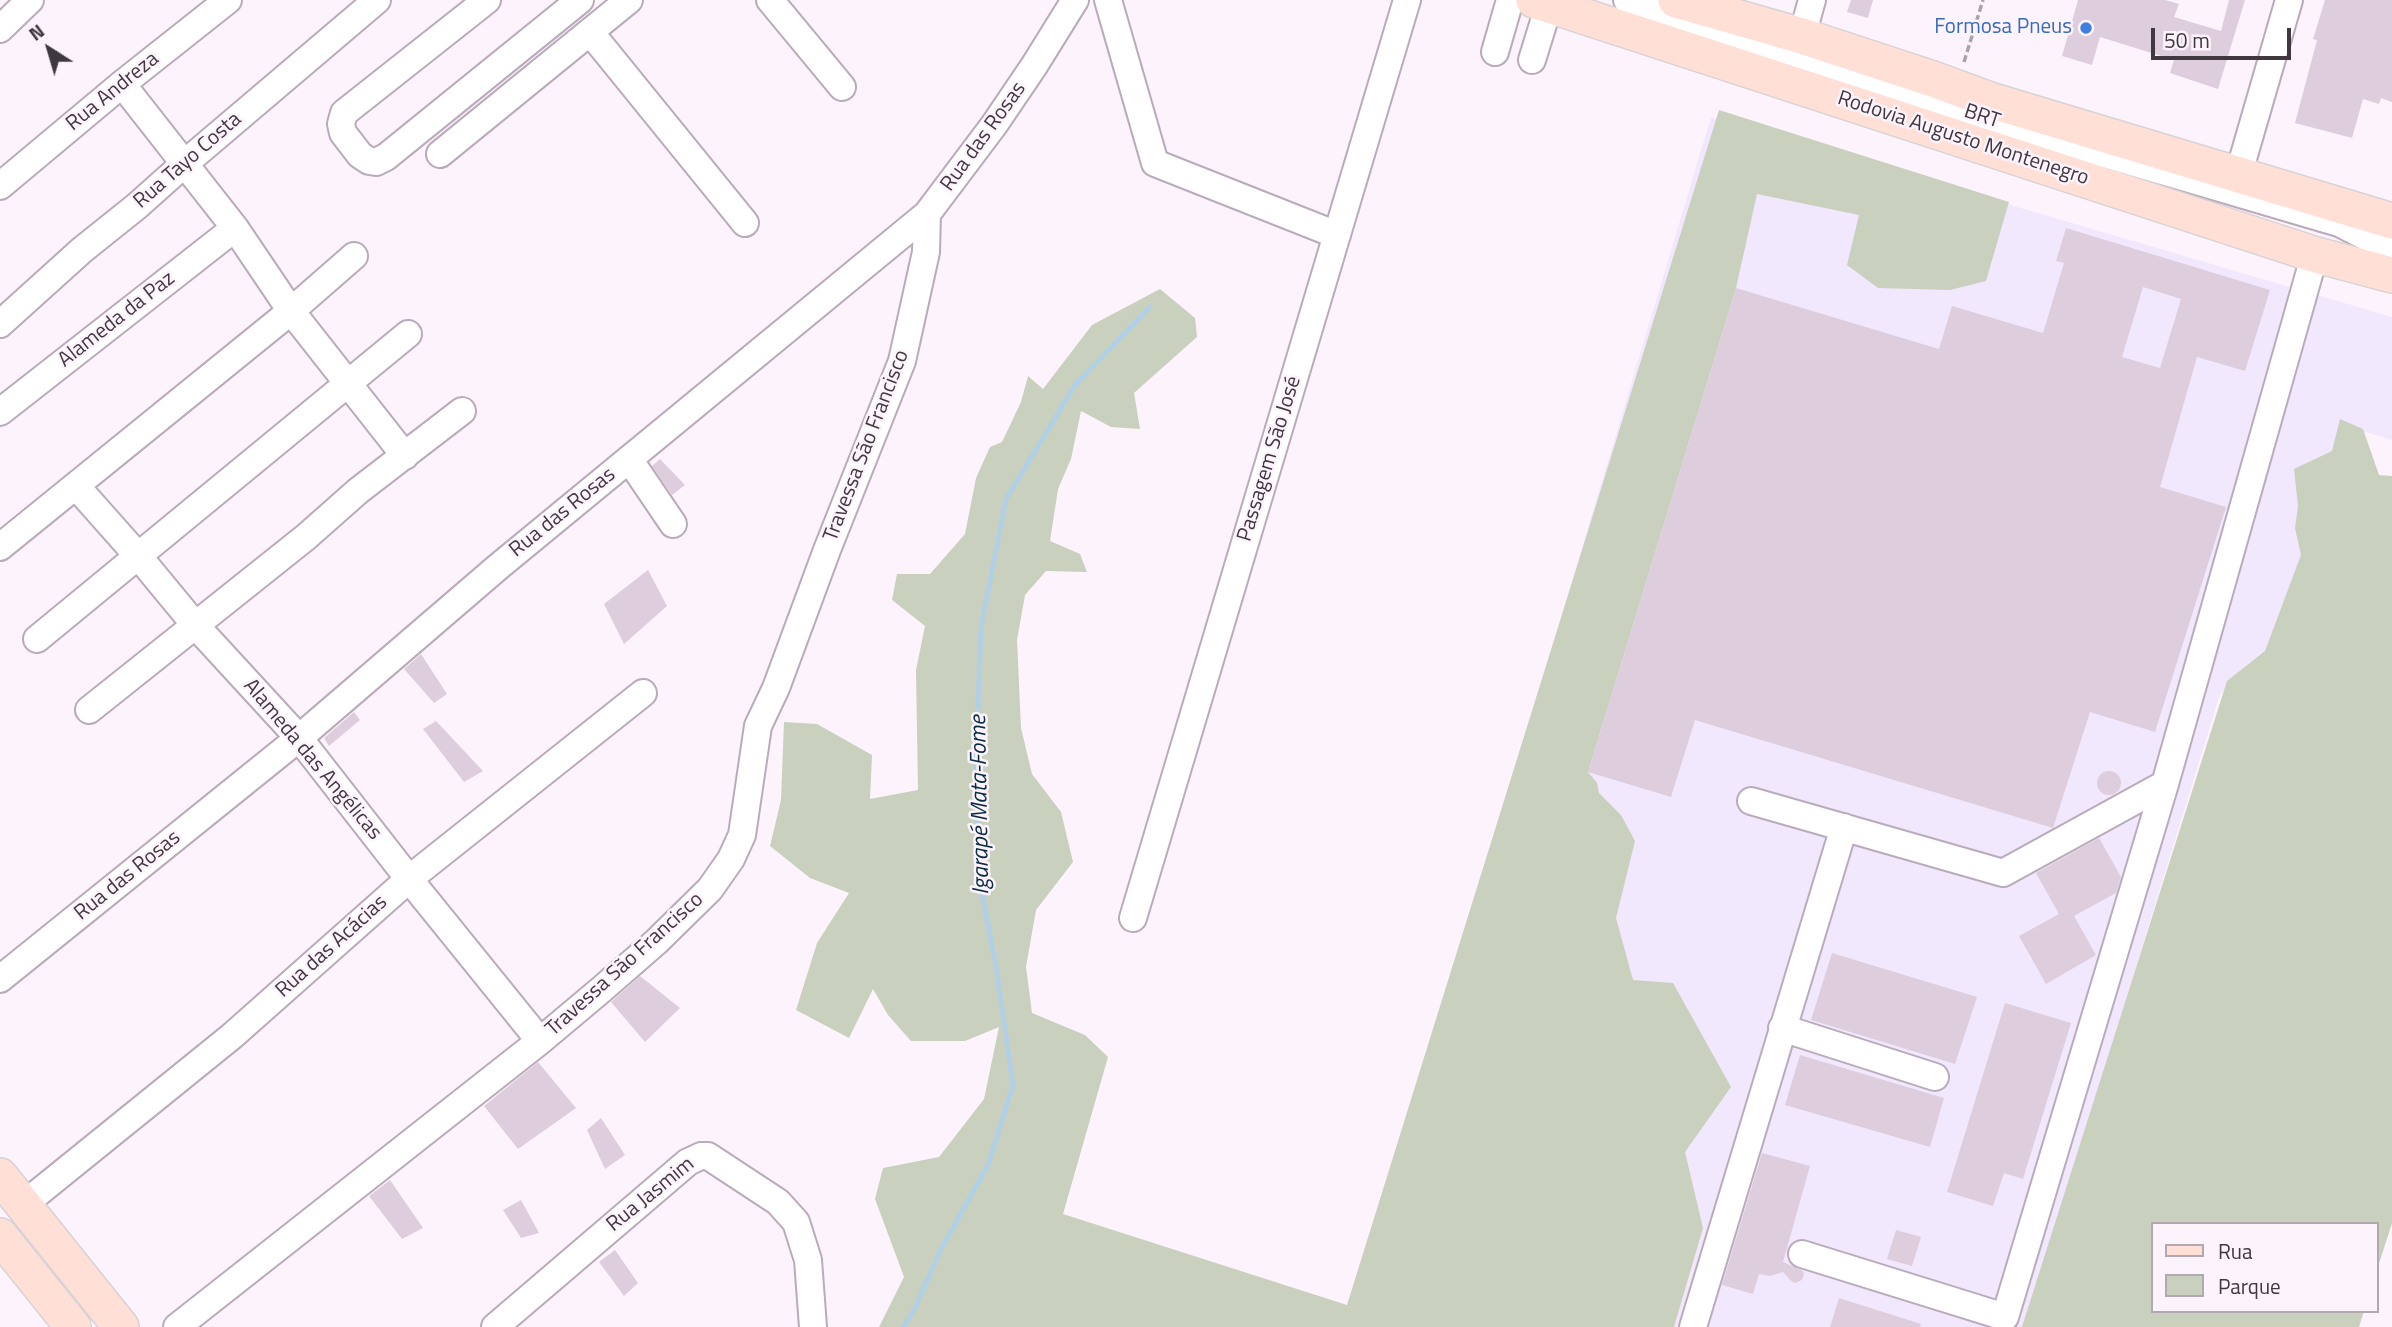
<!DOCTYPE html>
<html>
<head>
<meta charset="utf-8">
<style>
  body { margin:0 }
  #map { position:relative; width:2392px; height:1327px; overflow:hidden; background:#fdf3fc; font-family:"Titillium Web",sans-serif }
  canvas { display:block }
  .legend { position:absolute; left:2151px; top:1222px; width:228px; height:91px; box-sizing:border-box; background:#fdf3fc; border:2px solid #b1a9b0; margin:0; padding:9px 12px; list-style:none; font-size:21px; color:#3f393f }
  .legend li { display:flex; align-items:center; gap:14px; height:35px }
  .legend b { width:35px; border:2px solid #b1a9b0 }
  .north { position:absolute; left:14px; top:14px; width:70px; height:70px; -webkit-text-stroke:5px #fdf3fc; paint-order:stroke; rotate:323deg; font-size:19px; font-weight:700; line-height:28px; text-align:center; color:#3f393f }
  .north::after { content:''; display:block; margin:auto; width:24px; height:32px; background:#3f393f; clip-path:polygon(50% 0,100% 100%,50% 72%,0 100%) }
  .scale { position:absolute; left:2151px; top:28px; width:140px; height:32px; box-sizing:border-box; border:4px solid #3f393f; border-top:0; padding-left:9px; font-size:21px; line-height:24px; white-space:nowrap; color:#3f393f; -webkit-text-stroke:5px #fdf3fc; paint-order:stroke }
</style>
</head>
<body>
<div id="map">
<canvas width="2392" height="1327"></canvas>
<ul class="legend">
<li><b style="height:9px;background:#ffdfd6"></b>Rua</li>
<li><b style="height:19px;background:#c9d0bd"></b>Parque</li>
</ul>
<div class="north">N</div>
<div class="scale">50 m</div>
</div>
<script>
const c = document.querySelector('canvas').getContext('2d');
c.lineJoin = 'round';
function fill(path, color) {
  c.fillStyle = color;
  c.fill(path, 'evenodd');
}
function poly(rows) {
  const path = new Path2D();
  for (const r of rows) {
    if (r.length === 3) {
      path.moveTo(r[0] + r[2], r[1]);
      path.arc(r[0], r[1], r[2], 0, 2 * Math.PI);
      continue;
    }
    path.moveTo(r[0], r[1]);
    for (let i = 2; i < r.length; i += 2) path.lineTo(r[i], r[i + 1]);
  }
  return path;
}
function stroke(path, color, width, dash) {
  c.strokeStyle = color;
  c.lineWidth = width;
  c.lineCap = dash ? 'butt' : 'round';
  c.setLineDash(dash || []);
  c.stroke(path);
}
function drawText(font, color, halo, rows, align = 'center') {
  c.font = font + ' "Titillium Web",sans-serif';
  c.lineWidth = 5;
  c.setLineDash([]);
  c.textBaseline = 'middle';
  c.strokeStyle = halo;
  c.fillStyle = color;
  for (const [text, x, y, turn = 0] of rows) {
    c.save();
    c.translate(x, y);
    c.rotate((+turn || 0) * Math.PI / 180);
    c.textAlign = isNaN(turn) ? turn : align;
    if (halo) c.strokeText(text, 0, 0);
    c.fillText(text, 0, 0);
    c.restore();
  }
}
const industrial = poly([
  [1711,117,2392,317,2392,440,2349,427,2288,631,2220,694,2025,1327,1353,1327,1352,1316]
]);
const green = poly([
  [1719,110,2009,202,1986,281,1950,290,1878,288,1847,265,1859,215,1757,194,1736,288,1588,772,1597,783,1599,793,1621,815,1635,841,1616,918,1633,980,1673,983,1731,1087,1685,1152,1703,1228,1674,1327,879,1327,904,1277,875,1199,883,1168,939,1157,984,1099,999,1027,965,1041,911,1041,888,1015,873,989,849,1038,796,1010,817,943,849,893,810,878,770,846,781,800,784,722,817,724,872,755,870,799,918,790,916,670,925,626,892,600,897,574,930,574,965,534,976,478,990,447,1002,442,1021,402,1028,376,1043,389,1092,325,1160,289,1195,318,1197,337,1134,393,1140,429,1111,427,1081,411,1071,459,1058,489,1050,541,1080,554,1087,572,1046,571,1025,595,1017,640,1021,728,1032,774,1061,812,1073,862,1036,910,1026,967,1032,1013,1085,1035,1108,1057,1063,1214,1347,1305],
  [2340,419,2363,429,2379,475,2392,476,2392,1223,2376,1273,2376,1224,2152,1224,2152,1311,2364,1311,2359,1327,2022,1327,2227,681,2265,651,2301,555,2295,528,2298,506,2294,469,2332,451]
]);
const stream = poly([
  [903,1327,915,1308,941,1249,988,1165,1013,1085,996,966,978,874,976,759,981,627,1006,499,1075,385,1150,307]
]);
const building = poly([
  [1851,0,1873,0,1868,18,1847,12],
  [2078,0,2165,0,2179,4,2174,17,2221,31,2229,0,2245,0,2218,89,2170,73,2174,60,2100,37,2092,65,2062,56],
  [2325,0,2392,0,2392,102,2381,98,2379,104,2363,99,2352,138,2295,123,2317,40,2313,39],
  [2066,228,2270,290,2245,371,2197,357,2160,487,2226,507,2155,732,2090,712,2053,828,1695,720,1671,797,1588,772,1736,288,1939,349,1952,306,2043,333,2064,263,2056,261],
  [2143,287,2181,299,2160,368,2122,357],
  [660,459,685,485,672,495,652,466],
  [648,570,667,606,624,644,604,604],
  [421,654,447,694,434,703,404,669],
  [354,712,360,720,329,746,324,738],
  [436,721,483,771,464,782,423,729],
  [2109,783,12],
  [2099,838,2121,877,2116,893,2074,916,2096,955,2046,984,2019,936,2059,914,2036,873],
  [1832,953,1977,997,1955,1064,1811,1020],
  [640,976,680,1008,645,1042,611,1002],
  [2005,1003,2071,1023,2023,1179,2004,1173,1993,1206,1947,1192],
  [1800,1055,1944,1098,1930,1147,1785,1105],
  [538,1062,576,1108,518,1149,484,1106],
  [601,1118,625,1155,605,1169,587,1130],
  [1762,1153,1810,1166,1783,1262,1803,1271,1804,1274,1802,1280,1795,1283,1790,1280,1783,1272,1770,1276,1759,1274,1753,1294,1722,1285],
  [390,1180,423,1228,402,1239,369,1196],
  [521,1200,539,1233,521,1238,503,1210],
  [1896,1230,1921,1237,1912,1266,1887,1259],
  [615,1250,638,1283,624,1296,599,1262],
  [1839,1298,1921,1324,1920,1327,1830,1327]
]);
const path = poly([
  [1964,62,1983,0]
]);
const minor = poly([
  [487,0,344,113,341,124,343,133,360,155,369,161,376,162,386,157,580,0],
  [770,0,842,87],
  [1108,0,1155,163,1337,235],
  [1627,0,2003,124,2339,223,2392,250],
  [0,29,30,0],
  [590,32,745,223],
  [1802,36,1812,0],
  [1495,52,1510,0],
  [1532,60,1549,5],
  [122,84,235,228,291,311,405,456],
  [440,154,629,0],
  [2238,176,2289,0],
  [0,186,122,84,228,0],
  [0,324,82,250,137,206,184,164,377,0],
  [0,412,235,228],
  [629,459,673,524],
  [76,486,139,557,196,626,299,738,409,879,540,1041],
  [0,547,291,311,354,256],
  [37,639,408,334],
  [89,710,306,537,358,491,462,411],
  [1751,801,2003,873,2165,784,2310,271,2313,254],
  [1133,918,1407,0],
  [0,979,299,738,498,567,927,214,994,125,1034,66,1075,0],
  [1782,1028,1935,1077],
  [23,1205,232,1036,409,879,643,693],
  [1802,1254,2005,1317,2165,784],
  [177,1327,540,1041,602,989,656,942,710,889,731,859,742,835,758,726,776,688,827,550,902,361,926,252,927,214],
  [495,1327,688,1162,701,1156,708,1156,778,1202,796,1222,808,1260,813,1327],
  [1693,1327,1844,827]
]);
const major = poly([
  [1534,0,2313,254,2392,275],
  [1676,0,1802,36,1933,79,1993,101,2392,221],
  [0,1176,121,1327],
  [0,1236,73,1327]
]);
const markers = [
  [2086,28,7,"#3f7fe0"]
];
const shopNames = [
  ["Formosa Pneus",2072,28]
];
const streetNames = [
  ["Rua Andreza",113,92,-39],
  ["BRT",1982,117,18],
  ["Rua das Rosas",984,137,-54],
  ["Rodovia Augusto Montenegro",1963,139,18],
  ["Rua Tayo Costa",188,161,-41],
  ["Alameda da Paz",117,320,-38],
  ["Travessa São Francisco",867,446,-69],
  ["Passagem São José",1270,459,-73],
  ["Rua das Rosas",563,513,-39],
  ["Alameda das Angélicas",312,760,50],
  ["Rua das Rosas",128,876,-39],
  ["Rua das Acácias",332,947,-42],
  ["Travessa São Francisco",625,965,-42],
  ["Rua Jasmim",651,1195,-39]
];
const waterNames = [
  ["Igarapé Mata-Fome",981,805,-91]
];
fill(industrial, '#f1e8fe');
fill(green, '#c9d0bd');
stroke(stream, '#b2d0e5', 5);
fill(building, '#decedd');
stroke(minor, '#baabba', 30);
stroke(major, '#d5d3d5', 38);
stroke(path, '#aaa2aa', 3.5, [7, 3.5]);
stroke(minor, '#fff', 26);
stroke(major, '#ffdfd6', 35);
for (const [x, y, r, color] of markers) {
  const dot = new Path2D();
  dot.arc(x, y, r, 0, 2 * Math.PI);
  c.fillStyle = color;
  c.fill(dot);
  stroke(dot, '#fdf3fc', 2.5);
}
drawText('21px', '#366cbe', '#fdf3fc', shopNames, 'right');
drawText('21px', '#3f393f', '#fdf3fc', streetNames);
drawText('italic 23px', '#062d44', '#fdf3fc', waterNames);
</script>
</body>
</html>
